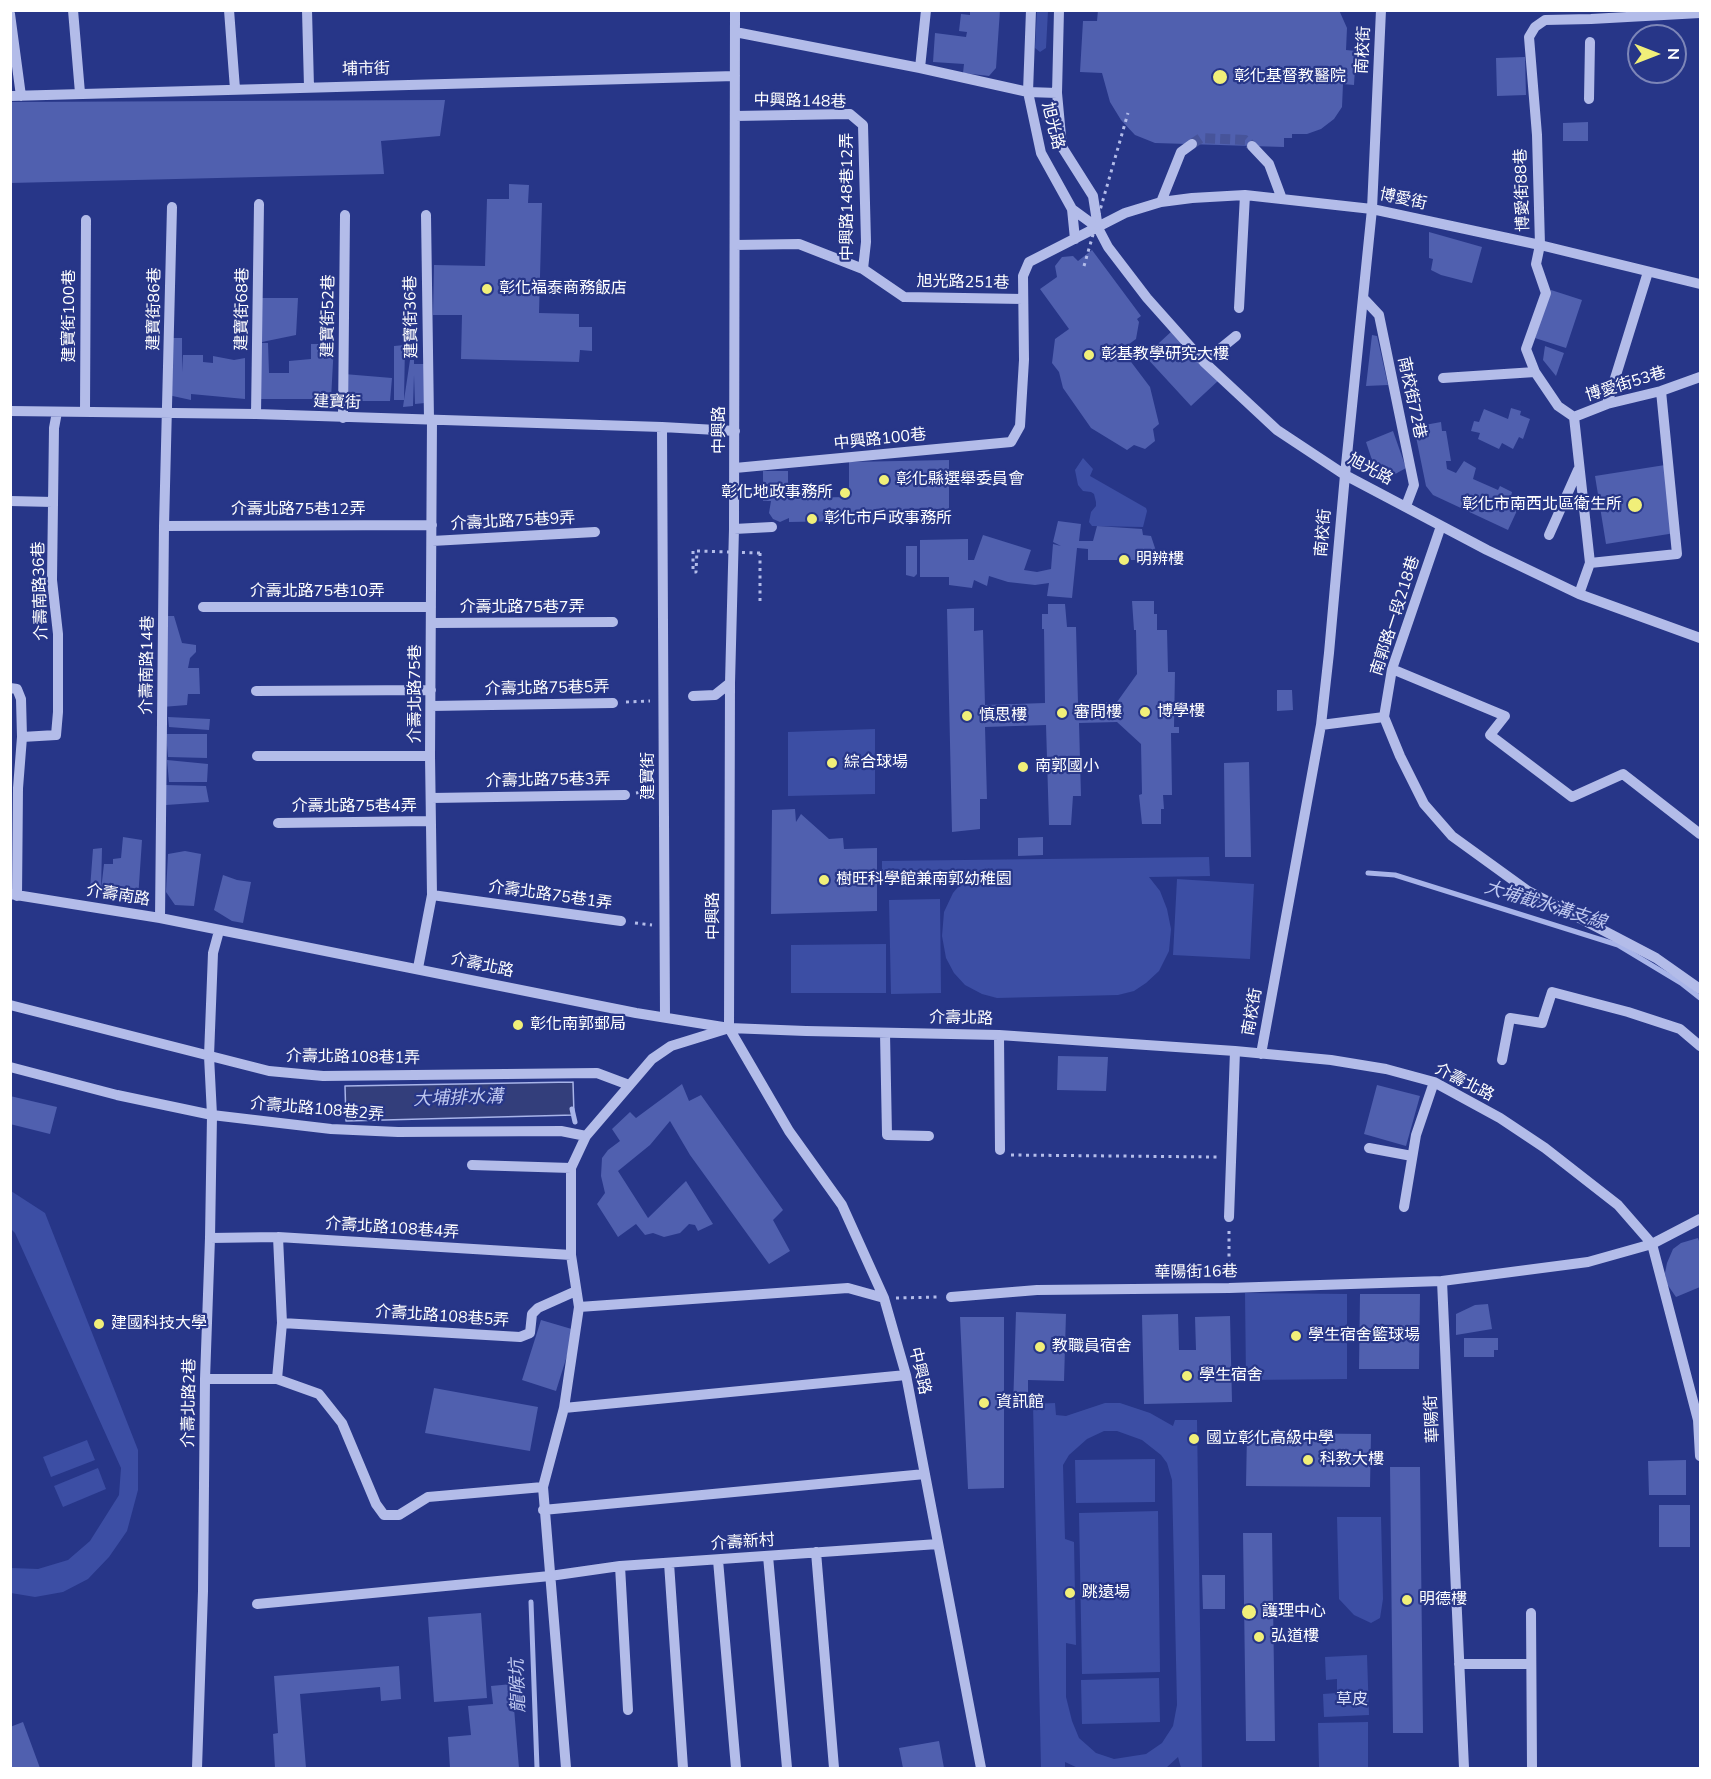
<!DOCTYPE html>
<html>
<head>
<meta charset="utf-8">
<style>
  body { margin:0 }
  #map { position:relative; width:1711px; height:1779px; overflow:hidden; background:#273688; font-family:"Nunito Sans",sans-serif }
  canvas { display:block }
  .frame { position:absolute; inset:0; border:12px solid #fff; pointer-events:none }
  .north { position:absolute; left:1627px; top:24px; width:60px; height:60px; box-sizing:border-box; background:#273688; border:2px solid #7d86b8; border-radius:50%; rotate:90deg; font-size:16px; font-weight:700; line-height:24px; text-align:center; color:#fff }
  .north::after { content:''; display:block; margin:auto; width:21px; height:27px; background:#f1ef79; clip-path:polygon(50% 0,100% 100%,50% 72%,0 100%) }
</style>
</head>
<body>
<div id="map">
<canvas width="1711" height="1779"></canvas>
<div class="frame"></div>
<div class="north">N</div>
</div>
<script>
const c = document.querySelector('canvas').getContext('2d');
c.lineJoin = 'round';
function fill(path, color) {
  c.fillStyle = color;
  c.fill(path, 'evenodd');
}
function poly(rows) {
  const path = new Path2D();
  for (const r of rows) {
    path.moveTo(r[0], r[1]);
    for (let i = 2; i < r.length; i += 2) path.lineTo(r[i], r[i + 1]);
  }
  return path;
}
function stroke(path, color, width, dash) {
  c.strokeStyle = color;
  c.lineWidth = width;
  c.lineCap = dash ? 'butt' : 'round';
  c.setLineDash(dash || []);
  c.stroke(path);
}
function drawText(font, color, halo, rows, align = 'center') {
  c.font = font + ' "Nunito Sans","Noto Sans TC",sans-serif';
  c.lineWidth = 4.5;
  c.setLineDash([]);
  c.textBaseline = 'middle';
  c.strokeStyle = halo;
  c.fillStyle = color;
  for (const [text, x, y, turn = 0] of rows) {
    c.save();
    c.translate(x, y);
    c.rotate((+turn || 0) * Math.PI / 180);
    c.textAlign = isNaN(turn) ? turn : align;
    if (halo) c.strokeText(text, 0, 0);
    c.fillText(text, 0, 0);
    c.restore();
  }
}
const green = poly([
  [1037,11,1048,11,1046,48,1040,52,1035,48],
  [1083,458,1093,469,1090,476,1146,508,1147,511,1143,527,1092,526,1089,522,1091,512,1096,506,1096,502,1094,494,1091,492,1083,491,1078,485,1075,470],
  [875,729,875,794,788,796,788,732],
  [1209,857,1210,876,1149,877,1160,891,1167,909,1171,929,1169,951,1159,971,1146,983,1134,991,1118,995,997,998,982,994,965,985,954,973,946,958,942,936,944,912,953,893,963,881,882,882,882,861],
  [1177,879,1254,884,1250,959,1173,955],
  [940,899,941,993,891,994,889,900],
  [886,944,886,993,791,993,791,945],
  [11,1191,45,1213,138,1450,138,1490,127,1531,109,1557,88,1579,63,1592,35,1597,11,1593,11,1568,38,1569,68,1560,90,1541,119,1495,121,1468,15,1233,11,1229],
  [1245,1293,1347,1294,1347,1379,1246,1380],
  [1055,1403,1056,1415,1066,1416,1105,1403,1120,1403,1150,1413,1173,1426,1175,1420,1197,1420,1202,1768,1181,1768,1178,1757,1166,1768,1078,1768,1065,1762,1065,1768,1041,1768,1033,1404],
  [1104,1431,1117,1431,1142,1440,1161,1455,1167,1463,1172,1480,1177,1705,1173,1726,1162,1743,1146,1754,1114,1759,1096,1753,1079,1738,1072,1721,1066,1697,1066,1643,1076,1645,1074,1542,1065,1539,1063,1465,1069,1455,1087,1439],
  [87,1440,95,1460,51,1477,43,1457],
  [1155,1459,1155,1502,1076,1503,1075,1460],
  [98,1468,106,1489,63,1507,54,1486],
  [1158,1511,1160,1672,1082,1674,1079,1513],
  [1337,1517,1381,1517,1383,1599,1380,1618,1371,1623,1354,1615,1339,1599],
  [1367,1655,1369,1715,1324,1717,1323,1694,1337,1693,1337,1679,1326,1680,1325,1657],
  [1159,1678,1160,1722,1082,1724,1081,1680],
  [1368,1722,1368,1768,1319,1768,1318,1723]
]);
const water = poly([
  [573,1082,574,1115,346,1121,345,1086,573,1082]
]);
const stream = poly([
  [1368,873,1395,875,1618,945,1681,983,1700,998],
  [572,1109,575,1122],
  [531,1602,537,1768]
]);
const building = poly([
  [970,10,1000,10,996,68,989,76,963,73,964,64,933,62,935,33,966,37,967,32,959,31,961,14,970,15],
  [1098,10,1339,10,1347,28,1346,50,1356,51,1354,85,1343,84,1342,107,1334,119,1321,129,1307,134,1292,134,1292,138,1284,138,1284,147,1155,143,1135,135,1121,120,1110,102,1102,73,1080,72,1083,21,1097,21],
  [1525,57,1526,95,1497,96,1496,58],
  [445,100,440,136,381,141,384,174,10,183,10,102],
  [1588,122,1588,141,1563,141,1563,123],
  [509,184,529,185,528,203,542,203,539,313,579,314,579,327,592,327,592,351,580,350,579,362,461,359,462,315,433,315,434,265,485,266,487,199,509,199],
  [1429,232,1482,247,1472,283,1441,275,1431,270,1433,259,1429,258],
  [1092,250,1141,316,1137,319,1139,322,1136,339,1125,347,1122,343,1119,346,1150,387,1159,424,1153,429,1155,441,1145,449,1134,445,1127,450,1091,428,1063,388,1059,372,1052,363,1055,339,1069,329,1040,289,1057,277,1055,266,1062,257,1073,256,1078,261],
  [1551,290,1582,300,1566,348,1535,338],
  [258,298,298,298,296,335,257,343],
  [1173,330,1219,380,1191,406,1145,356],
  [1372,335,1377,336,1388,385,1366,386],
  [169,338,182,338,182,372,183,355,203,355,203,362,213,363,213,356,234,360,245,358,245,399,191,394,191,400,168,395],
  [257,343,268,343,269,373,289,373,289,361,311,359,311,344,334,344,331,399,256,399],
  [405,345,404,400,410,360,414,360,414,364,426,364,425,403,415,404,414,375,413,406,403,407,404,400,394,400,394,346],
  [1545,346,1564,353,1556,376,1543,360],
  [344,374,392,378,390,401,344,401],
  [1511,408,1521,411,1520,415,1530,419,1523,439,1519,437,1513,449,1502,443,1499,449,1478,439,1480,433,1471,431,1474,421,1479,422,1484,409,1508,419],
  [1441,422,1442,431,1446,431,1451,461,1446,461,1447,469,1456,473,1464,461,1476,468,1473,479,1498,490,1500,486,1512,492,1511,497,1521,502,1508,530,1433,495,1426,486,1414,427],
  [1393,431,1406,468,1388,478,1372,460,1366,442],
  [949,460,949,519,789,522,789,518,780,522,773,519,769,513,771,501,763,501,763,471,788,471,788,498,849,497,849,462],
  [1665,465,1675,533,1606,544,1595,476],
  [1058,521,1081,524,1079,541,1093,541,1097,526,1142,529,1143,535,1151,536,1159,560,1088,560,1088,549,1077,548,1072,598,1047,596,1049,583,1035,585,1008,582,989,576,987,586,974,580,972,588,949,585,949,577,920,577,920,540,968,539,968,560,974,560,983,535,1031,550,1024,570,1037,572,1051,569,1053,544,1061,546,1053,542],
  [906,546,917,546,917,574,914,577,906,575],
  [1132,601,1154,601,1154,614,1157,614,1157,630,1167,630,1168,672,1175,672,1174,727,1179,727,1179,733,1171,733,1172,795,1163,795,1164,809,1161,809,1161,824,1142,824,1139,795,1142,794,1141,744,1117,722,1079,723,1081,796,1073,796,1071,825,1049,825,1046,725,985,727,987,799,980,799,980,829,952,832,947,609,974,608,974,631,983,630,985,705,1045,703,1044,629,1042,629,1042,614,1048,614,1048,604,1065,604,1067,627,1076,627,1078,703,1117,702,1137,674,1136,630,1134,630],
  [163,616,174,616,182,643,196,645,196,652,190,658,188,668,199,668,200,694,188,694,187,705,162,707],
  [1277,690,1292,690,1293,710,1277,711],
  [168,717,210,719,209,730,169,727],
  [166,734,207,734,207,758,168,757],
  [167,760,208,764,207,782,169,782],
  [1249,762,1251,857,1225,857,1224,763],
  [165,785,206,786,209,802,166,805],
  [795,809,796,822,801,814,829,839,843,838,844,849,877,848,877,911,771,914,772,810],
  [123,837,142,840,138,899,110,898,90,889,93,849,102,848,101,890,104,864,113,864,113,859,121,858],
  [1043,837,1043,855,1018,856,1018,838],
  [185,851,201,854,194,906,175,905,166,892,168,854],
  [223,875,237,880,251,882,243,923,232,921,214,910],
  [1058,1056,1108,1057,1106,1091,1057,1090],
  [682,1084,689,1101,701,1095,783,1210,773,1220,790,1251,769,1264,690,1155,670,1121,650,1145,618,1171,648,1218,686,1181,713,1224,698,1231,695,1225,689,1224,680,1233,664,1237,653,1233,645,1235,636,1224,618,1237,597,1204,605,1193,601,1176,602,1158,608,1150,620,1141,612,1129,630,1112,636,1118],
  [1377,1085,1420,1096,1406,1146,1364,1134],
  [10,1096,57,1107,50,1134,10,1124],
  [1698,1238,1700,1244,1700,1287,1676,1297,1667,1284,1665,1273,1667,1263,1673,1249,1681,1243],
  [1360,1294,1420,1294,1419,1369,1359,1369],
  [1488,1304,1492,1329,1456,1335,1456,1314,1475,1305],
  [1016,1312,1066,1314,1064,1381,1028,1380,1028,1408,1013,1408],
  [1178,1314,1179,1350,1196,1350,1195,1317,1230,1316,1232,1402,1144,1404,1142,1315],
  [960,1317,1004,1317,1004,1488,968,1489],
  [541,1320,575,1330,556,1391,522,1380],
  [1464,1338,1498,1338,1498,1350,1494,1350,1494,1357,1464,1357],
  [434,1388,538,1407,530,1451,425,1433],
  [1247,1433,1371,1434,1370,1487,1246,1486],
  [1686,1460,1686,1495,1649,1495,1648,1461],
  [1390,1467,1420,1467,1423,1733,1393,1733],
  [1659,1505,1690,1505,1690,1547,1659,1547],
  [1243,1533,1272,1533,1275,1741,1246,1741],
  [1202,1575,1225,1575,1225,1609,1203,1609],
  [481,1613,487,1698,434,1702,428,1617],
  [399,1666,401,1699,381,1701,380,1687,300,1694,306,1768,275,1768,273,1734,278,1733,274,1676],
  [512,1684,519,1768,450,1768,448,1737,471,1735,468,1706,493,1704,491,1686],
  [23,1722,40,1768,12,1768,10,1763,10,1727],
  [939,1741,944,1768,903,1768,899,1748]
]);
const minorTunnel = poly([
  [1192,144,1201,138,1245,140,1252,146]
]);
const path = poly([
  [693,551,693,572,696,572,697,551],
  [760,553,760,602],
  [626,702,650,701],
  [636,793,650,791],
  [635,923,652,925],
  [1011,1155,1217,1157],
  [1229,1231,1229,1275],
  [896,1298,938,1297]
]);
const minor = poly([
  [73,10,80,93],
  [229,10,235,89],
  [307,10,309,87],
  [735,10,734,529,730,683,729,1028,789,1131,842,1205,884,1298,906,1375,981,1768],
  [1031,10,1028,92,1041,153,1072,209,1098,228],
  [1059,10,1057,93,1062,147,1093,196,1098,228,1108,247,1147,298,1204,362,1277,430,1345,475,1487,550,1579,594,1700,638],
  [10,14,21,96],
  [1545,20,1535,27,1529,37,1537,135,1540,245,1536,264,1546,293,1526,349,1535,372,1558,406,1574,417],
  [1545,20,1591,19,1700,13],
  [735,32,920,68,1028,92,1057,93],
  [920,68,926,10],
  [10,96,735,76],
  [1589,99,1590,42],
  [735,116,850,114,863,125,866,242,863,269],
  [1252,146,1269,164,1282,199],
  [1161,202,1181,152,1192,144],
  [1072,209,1075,239],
  [426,215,429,419],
  [735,245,799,244,863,269,904,297,1023,299],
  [1364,299,1379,315,1414,485,1406,506],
  [1239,308,1245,195],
  [1204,362,1236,336],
  [1443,378,1535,372],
  [1607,404,1648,272],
  [10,411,256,414,662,427,735,431],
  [85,412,86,220],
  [256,414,259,204],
  [1574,417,1590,563,1579,594],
  [1574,417,1607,404,1661,391,1700,377],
  [343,418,345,215],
  [662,427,665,1017],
  [735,468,1011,442,1020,426,1024,360,1023,276,1029,262,1125,213,1161,202,1192,198,1245,195,1372,209,1540,245,1700,284],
  [10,501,53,502],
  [164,526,432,525],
  [1441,526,1392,669,1384,717,1400,756,1424,804,1452,836,1528,891,1656,958,1700,989],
  [734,529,772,527],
  [1549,535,1578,470],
  [432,541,595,532],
  [1590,563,1677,554,1661,391],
  [203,607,431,607],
  [432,623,613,622],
  [1392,669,1505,716,1490,735,1572,797,1623,774,1700,834],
  [10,688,17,689,21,699,22,737,18,788,17,896],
  [256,691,431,690],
  [693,696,715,695,730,683],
  [431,706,613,703],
  [1321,725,1384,717],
  [22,737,56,735,58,712,58,634,52,580,54,428,57,412],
  [257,756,430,756],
  [431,798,625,795],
  [278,823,431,821],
  [10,894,160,918,636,1013,729,1028,806,1031,999,1035,1235,1051,1331,1060,1386,1069,1434,1082,1500,1118,1545,1148,1618,1205,1652,1244,1698,1420,1700,1456],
  [432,895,621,921],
  [160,918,164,526,172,207],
  [418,968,432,895,430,756,432,419],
  [10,1005,269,1071,323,1076,597,1073,629,1085],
  [885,1033,887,1135,929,1136],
  [999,1035,1000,1150],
  [1261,1054,1321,725,1329,653,1345,475,1372,209,1381,10],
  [1502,1060,1510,1018,1542,1023,1552,992,1628,1012,1680,1029,1700,1046],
  [10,1067,117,1095,212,1115,331,1129,398,1132,561,1131,586,1136,652,1059,671,1046,726,1029],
  [1369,1148,1412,1156],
  [472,1165,571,1168],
  [1404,1207,1416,1135,1434,1082],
  [1229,1217,1235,1051],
  [210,1238,278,1237,571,1255],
  [951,1297,1037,1290,1229,1288,1442,1281],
  [579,1307,848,1288,884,1298],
  [282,1323,520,1337,530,1333,532,1314,538,1308,576,1291],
  [205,1379,277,1379,319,1394,342,1423,376,1504,384,1515,399,1515,428,1497,543,1487],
  [277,1379,282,1323,278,1237],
  [564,1408,906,1375],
  [543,1510,925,1474],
  [816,1552,834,1768],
  [768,1556,787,1768],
  [718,1560,736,1768],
  [669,1563,683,1768],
  [620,1566,628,1710],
  [257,1604,550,1576,620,1566,938,1544],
  [1531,1613,1532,1768],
  [1459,1664,1531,1664],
  [197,1768,203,1591,205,1379,210,1238,212,1115,209,1056,213,953,219,931],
  [566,1768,543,1487,564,1408,579,1307,571,1255,571,1168,586,1136],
  [1464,1768,1442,1281,1588,1262,1652,1244,1700,1219]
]);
const pathBridge = poly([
  [1084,266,1128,113],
  [697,551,760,553]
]);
const markers = [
  [1220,77,8,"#f1ef79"],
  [487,289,6,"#f1ef79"],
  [1089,355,6,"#f1ef79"],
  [884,480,6,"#f1ef79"],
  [845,493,6,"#f1ef79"],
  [1635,505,8,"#f1ef79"],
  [812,519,6,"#f1ef79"],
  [1124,560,6,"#f1ef79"],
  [1145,712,6,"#f1ef79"],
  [1062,713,6,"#f1ef79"],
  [967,716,6,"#f1ef79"],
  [832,763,6,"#f1ef79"],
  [1023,767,6,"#f1ef79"],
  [824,880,6,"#f1ef79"],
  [518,1025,6,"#f1ef79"],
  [99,1324,6,"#f1ef79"],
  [1296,1336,6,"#f1ef79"],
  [1040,1347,6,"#f1ef79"],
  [1187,1376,6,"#f1ef79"],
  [984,1403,6,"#f1ef79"],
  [1194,1439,6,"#f1ef79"],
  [1308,1460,6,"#f1ef79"],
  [1070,1593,6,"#f1ef79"],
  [1407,1600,6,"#f1ef79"],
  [1249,1612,8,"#f1ef79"],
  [1259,1637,6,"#f1ef79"]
];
const streetNames = [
  ["南校街",1364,50,-87],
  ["埔市街",366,70,-1],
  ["中興路148巷",800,102,1],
  ["旭光路",1052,126,76],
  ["博愛街88巷",1523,190,-92],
  ["中興路148巷12弄",848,197,-90],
  ["博愛街",1403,200,12],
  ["旭光路251巷",963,283,1],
  ["建寶街86巷",155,309,-89],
  ["建寶街68巷",243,309,-89],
  ["建寶街100巷",70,316,-90],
  ["建寶街52巷",329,316,-89],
  ["建寶街36巷",412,317,-91],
  ["博愛街53巷",1626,385,-17],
  ["南校街72巷",1411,398,78],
  ["建寶街",337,403,2],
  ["中興路",720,430,-90],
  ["中興路100巷",880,440,-6],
  ["旭光路",1370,470,28],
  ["介壽北路75巷12弄",298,510],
  ["介壽北路75巷9弄",513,522,-3],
  ["南校街",1324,533,-85],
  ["介壽南路36巷",41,591,-92],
  ["介壽北路75巷10弄",317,592],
  ["介壽北路75巷7弄",522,608],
  ["南郭路一段218巷",1396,616,-72],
  ["介壽南路14巷",148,665,-89],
  ["介壽北路75巷5弄",547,689,-1],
  ["介壽北路75巷",416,694,-90],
  ["建寶街",649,776,-90],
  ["介壽北路75巷3弄",548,781,-1],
  ["介壽北路75巷4弄",354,807],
  ["介壽南路",118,896,9],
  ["介壽北路75巷1弄",550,896,8],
  ["中興路",714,916,-90],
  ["介壽北路",482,966,12],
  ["南校街",1253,1012,-80],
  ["介壽北路",961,1019,1],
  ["介壽北路108巷1弄",353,1058,1],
  ["介壽北路",1464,1083,27],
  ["介壽北路108巷2弄",317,1110,5],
  ["介壽北路108巷4弄",392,1229,4],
  ["華陽街16巷",1196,1273,-1],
  ["介壽北路108巷5弄",442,1317,4],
  ["中興路",919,1371,77],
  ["介壽北路2巷",190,1403,-89],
  ["華陽街",1433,1419,-93],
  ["介壽新村",743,1543,-4]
];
const poiNames = [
  ["彰化基督教醫院",1234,77],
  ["彰化福泰商務飯店",499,289],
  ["彰基教學研究大樓",1101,355],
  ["彰化縣選舉委員會",896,480],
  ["彰化地政事務所",833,493,"right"],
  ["彰化市南西北區衛生所",1622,505,"right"],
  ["彰化市戶政事務所",824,519],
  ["明辨樓",1136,560],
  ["博學樓",1157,712],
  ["審問樓",1074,713],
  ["慎思樓",979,716],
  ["綜合球場",844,763],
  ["南郭國小",1035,767],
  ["樹旺科學館兼南郭幼稚園",836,880],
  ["彰化南郭郵局",530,1025],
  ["建國科技大學",111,1324],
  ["學生宿舍籃球場",1308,1336],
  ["教職員宿舍",1052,1347],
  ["學生宿舍",1199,1376],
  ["資訊館",996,1403],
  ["國立彰化高級中學",1206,1439],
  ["科教大樓",1320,1460],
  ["跳遠場",1082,1593],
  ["明德樓",1419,1600],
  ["護理中心",1262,1612],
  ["弘道樓",1271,1637]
];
const parkNames = [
  ["草皮",1352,1700]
];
const waterNames = [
  ["大埔截水溝支線",1545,906,17],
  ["大埔排水溝",458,1099,-2],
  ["龍喉坑",519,1686,-92]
];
fill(green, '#3c4ea4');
fill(water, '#333e7b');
stroke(water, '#a8b4e9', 1.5);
stroke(stream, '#a8b4e9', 5);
fill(building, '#5060af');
stroke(minorTunnel, '#47549a', 10, [10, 5]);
stroke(path, '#b3bce9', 3, [3, 4.5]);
stroke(minor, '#b3bce9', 10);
stroke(pathBridge, '#b3bce9', 3, [3, 4.5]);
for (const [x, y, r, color] of markers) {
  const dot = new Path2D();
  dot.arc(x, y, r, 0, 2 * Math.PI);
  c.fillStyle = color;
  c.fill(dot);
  stroke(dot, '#273688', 2);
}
drawText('16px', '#fff', '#273688', streetNames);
drawText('16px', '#fff', '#273688', poiNames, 'left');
drawText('16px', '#d7ddf7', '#273688', parkNames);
drawText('italic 18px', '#bfc8f0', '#273688', waterNames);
</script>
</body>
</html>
